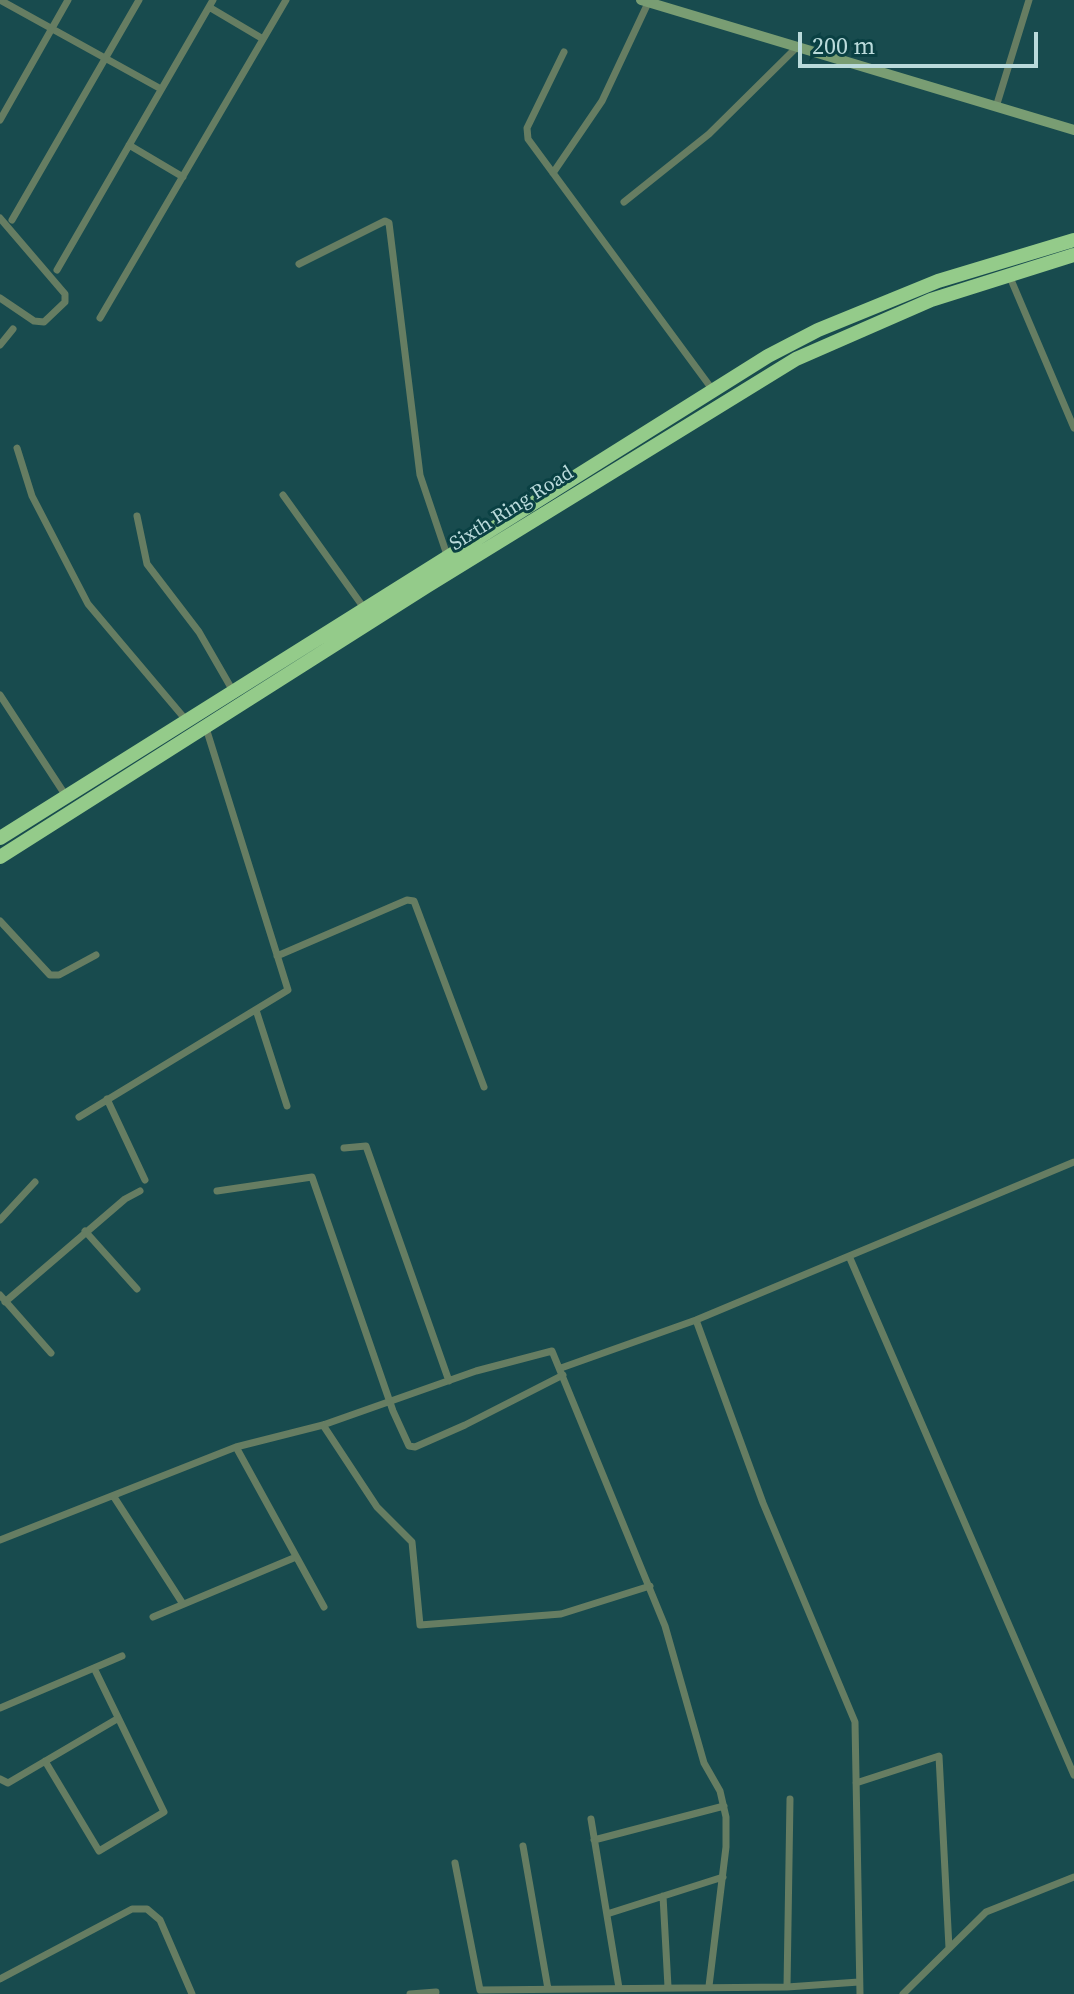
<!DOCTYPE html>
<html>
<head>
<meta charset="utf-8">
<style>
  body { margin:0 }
  #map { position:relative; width:1074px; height:1994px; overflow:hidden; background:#184b4e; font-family:"Source Serif 4",serif }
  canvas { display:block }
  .scale { position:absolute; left:798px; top:32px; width:240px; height:36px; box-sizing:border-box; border:4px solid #badadb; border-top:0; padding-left:10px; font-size:24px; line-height:28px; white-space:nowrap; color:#badadb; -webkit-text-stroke:6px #0a4043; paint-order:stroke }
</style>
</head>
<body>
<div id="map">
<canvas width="1074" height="1994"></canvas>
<div class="scale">200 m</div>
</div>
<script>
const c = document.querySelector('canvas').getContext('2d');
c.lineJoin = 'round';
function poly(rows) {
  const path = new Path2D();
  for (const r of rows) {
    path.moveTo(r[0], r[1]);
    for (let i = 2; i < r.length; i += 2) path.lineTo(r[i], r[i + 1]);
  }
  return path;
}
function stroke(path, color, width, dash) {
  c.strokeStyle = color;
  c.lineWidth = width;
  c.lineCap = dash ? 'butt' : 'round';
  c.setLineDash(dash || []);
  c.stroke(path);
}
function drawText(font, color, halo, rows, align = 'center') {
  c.font = font + ' "Source Serif 4",serif';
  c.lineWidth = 6;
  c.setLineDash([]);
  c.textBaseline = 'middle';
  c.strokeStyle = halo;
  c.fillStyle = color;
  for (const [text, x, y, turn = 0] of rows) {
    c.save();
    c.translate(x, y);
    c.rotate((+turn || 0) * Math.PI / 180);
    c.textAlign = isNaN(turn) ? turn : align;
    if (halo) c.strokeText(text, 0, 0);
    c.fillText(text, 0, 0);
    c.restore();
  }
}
const street = poly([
  [0,0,161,89],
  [209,7,263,39],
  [564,52,527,128,528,139,712,389],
  [996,107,1029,0],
  [0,120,68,0],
  [129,145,183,177],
  [553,173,602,101,648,3],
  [624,202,709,134,797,47],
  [0,218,65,294,65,302,44,322,34,321,0,298],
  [12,220,139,0],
  [299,264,385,221,389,223,420,475,447,555],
  [57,270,213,0],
  [1009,275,1074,428],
  [100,318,286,0],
  [0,345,13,329],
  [17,448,32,496,88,604,186,720],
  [283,495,364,608],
  [137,516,147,564,199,632,233,691],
  [0,695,66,796],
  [0,921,50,975,59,975,96,955],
  [277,956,407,900,414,901,484,1087],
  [256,1010,287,1106],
  [107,1099,145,1180],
  [79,1117,288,990,206,728],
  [344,1148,366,1146,449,1381],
  [217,1191,312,1177,393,1411,409,1446,415,1447,465,1425,563,1375],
  [0,1220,35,1182],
  [85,1231,137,1289],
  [849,1256,1074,1775],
  [0,1295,51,1353],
  [5,1302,125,1199,140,1191],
  [696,1320,763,1503,855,1722,860,1994],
  [561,1368,696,1320,1074,1162],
  [323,1425,377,1507,412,1542,420,1625,561,1614,650,1586],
  [236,1447,324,1607],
  [114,1497,183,1604],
  [0,1540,236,1447,323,1425,476,1371,552,1351,665,1626,704,1763,720,1791,726,1817,726,1847,709,1986],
  [153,1617,296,1557],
  [0,1708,122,1656],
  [45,1761,99,1851,164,1812,94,1668],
  [0,1779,8,1783,117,1719],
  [856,1783,939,1756,949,1948],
  [591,1819,619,1988],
  [594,1840,724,1806],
  [523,1846,548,1989],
  [455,1863,480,1990,787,1987,859,1982],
  [663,1896,668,1987],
  [607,1914,723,1877],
  [0,1979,132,1909,147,1909,160,1920,192,1994],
  [787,1987,790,1799],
  [410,1994,436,1992],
  [903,1994,986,1912,1074,1877]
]);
const secondary = poly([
  [641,0,1074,130]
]);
const highway = poly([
  [0,838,768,356,818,330,938,281,1074,240],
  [0,857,427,586,796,359,931,300,1074,255]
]);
const streetNames = [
  ["Sixth Ring Road",512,509,-32]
];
stroke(street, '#667d62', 7);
stroke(secondary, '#799d73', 10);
stroke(highway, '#94cb8a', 14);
drawText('20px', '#badadb', '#0a4043', streetNames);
</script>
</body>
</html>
